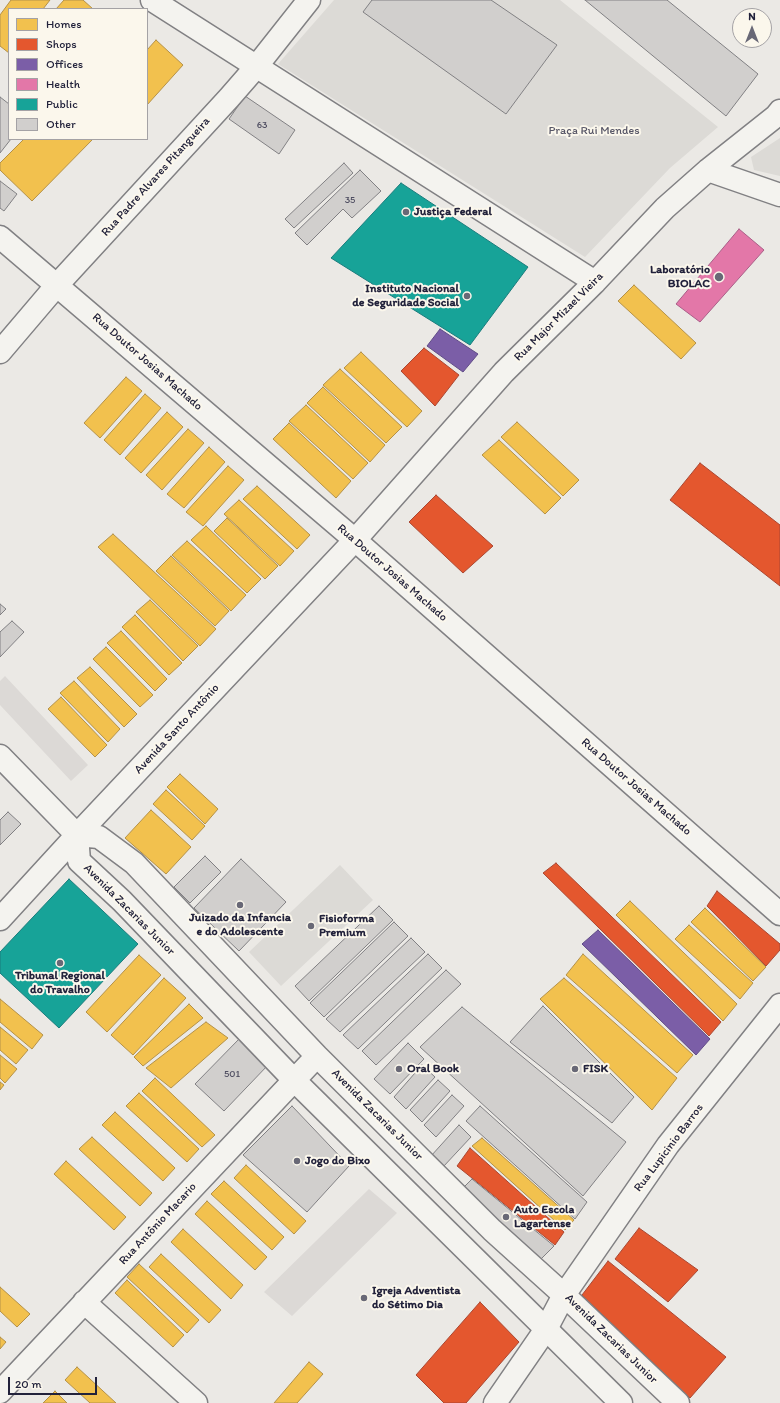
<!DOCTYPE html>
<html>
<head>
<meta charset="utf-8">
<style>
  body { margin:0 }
  #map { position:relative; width:780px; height:1403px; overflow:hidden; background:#ebe9e5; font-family:Itim,sans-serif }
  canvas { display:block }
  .legend { position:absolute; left:8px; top:8px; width:140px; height:132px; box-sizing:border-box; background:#fbf7ec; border:1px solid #a4a2a5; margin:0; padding:5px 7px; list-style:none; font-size:12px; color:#22223b }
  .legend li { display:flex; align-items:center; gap:8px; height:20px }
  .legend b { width:20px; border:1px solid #a4a2a5 }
  .north { position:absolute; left:732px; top:8px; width:40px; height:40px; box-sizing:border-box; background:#fbf7ec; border:1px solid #a4a2a5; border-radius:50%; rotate:0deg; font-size:11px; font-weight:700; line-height:16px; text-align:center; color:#22223b }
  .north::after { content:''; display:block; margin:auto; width:14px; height:18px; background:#686876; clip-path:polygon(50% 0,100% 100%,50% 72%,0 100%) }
  .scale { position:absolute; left:8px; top:1377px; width:89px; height:18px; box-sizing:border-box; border:2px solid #22223b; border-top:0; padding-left:5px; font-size:12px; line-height:14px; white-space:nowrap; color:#22223b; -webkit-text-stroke:3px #fbf7ec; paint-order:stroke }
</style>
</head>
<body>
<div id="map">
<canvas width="780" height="1403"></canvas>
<ul class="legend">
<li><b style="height:11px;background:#f2c14e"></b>Homes</li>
<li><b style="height:11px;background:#e4572e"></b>Shops</li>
<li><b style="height:11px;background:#7b5ea7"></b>Offices</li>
<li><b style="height:11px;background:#e377a8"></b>Health</li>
<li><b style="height:11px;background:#17a398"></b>Public</li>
<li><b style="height:11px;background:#d1cfcd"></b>Other</li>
</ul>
<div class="north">N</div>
<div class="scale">20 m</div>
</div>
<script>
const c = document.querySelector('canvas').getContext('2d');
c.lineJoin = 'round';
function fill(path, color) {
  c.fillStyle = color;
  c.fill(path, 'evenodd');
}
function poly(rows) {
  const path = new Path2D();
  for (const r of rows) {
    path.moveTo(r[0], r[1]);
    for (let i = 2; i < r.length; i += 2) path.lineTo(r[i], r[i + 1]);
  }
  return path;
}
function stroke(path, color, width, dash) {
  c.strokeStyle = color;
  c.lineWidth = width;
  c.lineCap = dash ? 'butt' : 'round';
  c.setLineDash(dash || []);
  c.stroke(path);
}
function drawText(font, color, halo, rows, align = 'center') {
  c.font = font + ' Itim,sans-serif';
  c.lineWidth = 4;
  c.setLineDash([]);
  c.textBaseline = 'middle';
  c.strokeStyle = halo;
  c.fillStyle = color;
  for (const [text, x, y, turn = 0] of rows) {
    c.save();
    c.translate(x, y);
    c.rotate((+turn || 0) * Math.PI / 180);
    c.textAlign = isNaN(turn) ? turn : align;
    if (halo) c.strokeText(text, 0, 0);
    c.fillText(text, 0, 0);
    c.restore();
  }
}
const built = poly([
  [5,676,88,765,71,781,0,705,0,681],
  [369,1189,397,1213,292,1316,264,1292]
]);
const green = poly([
  [334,0,372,0,506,114,557,45,491,0,560,0,718,127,670,168,585,257,278,64],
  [780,138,780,176,754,170,751,157],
  [340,865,373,900,281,986,249,952]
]);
const homes = poly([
  [11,0,50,0,43,9,9,9,9,53,0,46,0,15,11,0],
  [64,0,83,0,93,9,56,9,64,0],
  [156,40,183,65,147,105,147,50,156,40],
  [24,139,93,139,32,201,0,170,0,163,24,139],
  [634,285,696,343,681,359,618,301,634,285],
  [361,352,422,411,407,427,344,368,361,352],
  [340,369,402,427,386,443,323,385,340,369],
  [126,377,142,391,100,438,84,423,126,377],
  [323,387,385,445,370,462,307,403,323,387],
  [145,394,161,408,120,455,104,440,145,394],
  [306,405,368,463,353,479,289,421,306,405],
  [167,412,183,427,141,473,125,458,167,412],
  [517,422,579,480,563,496,501,437,517,422],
  [289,423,351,481,336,498,273,439,289,423],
  [188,429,204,443,162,490,146,475,188,429],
  [499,440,561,498,545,514,482,455,499,440],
  [209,447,225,462,184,508,167,494,209,447],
  [228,466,244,480,203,526,186,512,228,466],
  [257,486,310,535,297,549,243,499,257,486],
  [239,500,294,551,280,566,224,514,239,500],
  [227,518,278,566,265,579,214,531,227,518],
  [206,526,261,579,247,593,191,540,206,526],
  [113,534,216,629,200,646,98,547,113,534],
  [187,541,246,595,231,611,172,555,187,541],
  [171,556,229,611,215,626,156,571,171,556],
  [150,600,198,646,183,661,136,612,150,600],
  [135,615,182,663,169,675,122,627,135,615],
  [121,631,167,679,155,691,107,643,121,631],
  [106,647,153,695,140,707,93,659,106,647],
  [90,667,137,714,124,727,77,678,90,667],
  [74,681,120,729,108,742,60,693,74,681],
  [61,697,107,745,95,757,48,709,61,697],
  [180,774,218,809,205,824,167,787,180,774],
  [166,790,205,826,192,840,153,804,166,790],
  [151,810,191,847,166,874,125,838,151,810],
  [630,901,737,1004,723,1021,616,915,630,901],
  [705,908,766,967,753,981,691,922,705,908],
  [689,925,753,983,740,999,675,939,689,925],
  [583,954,693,1055,677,1073,566,975,583,954],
  [139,955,161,975,107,1032,86,1012,139,955],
  [164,978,186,998,133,1055,111,1035,164,978],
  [564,978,677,1078,652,1110,540,999,564,978],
  [0,999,43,1035,32,1049,0,1022,0,999],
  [189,1004,203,1018,143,1066,134,1057,189,1004],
  [206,1022,228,1038,171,1088,146,1068,206,1022],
  [0,1027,28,1050,16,1064,0,1050,0,1027],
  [0,1055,17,1069,5,1083,0,1078,0,1055],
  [155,1078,215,1135,202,1147,142,1091,155,1078],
  [0,1082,4,1085,0,1090,0,1082],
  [139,1093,199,1149,187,1162,126,1106,139,1093],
  [115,1112,175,1168,163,1181,102,1125,115,1112],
  [92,1137,152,1193,140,1206,79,1149,92,1137],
  [482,1138,574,1220,565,1230,472,1146,482,1138],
  [66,1161,126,1217,114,1230,54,1174,66,1161],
  [246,1165,306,1221,294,1234,234,1178,246,1165],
  [224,1181,284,1237,272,1250,211,1194,224,1181],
  [207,1201,267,1257,255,1270,195,1214,207,1201],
  [183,1229,243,1285,231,1299,171,1242,183,1229],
  [161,1254,221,1310,209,1323,149,1267,161,1254],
  [139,1264,199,1320,187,1333,127,1277,139,1264],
  [127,1280,184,1335,173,1347,115,1293,127,1280],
  [0,1287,30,1314,17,1327,0,1311,0,1287],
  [0,1337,6,1342,0,1349,0,1337],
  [309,1362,323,1374,297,1403,274,1403,309,1362],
  [77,1367,116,1403,90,1403,65,1380,77,1367],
  [55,1391,67,1403,43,1403,55,1391]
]);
const shops = poly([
  [424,348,459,375,435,406,401,371,424,348],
  [700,463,780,525,780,586,670,500,700,463],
  [436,495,493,546,463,573,409,522,436,495],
  [556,863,721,1022,709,1036,543,873,556,863],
  [717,891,780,944,780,950,766,966,707,906,717,891],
  [470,1148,564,1232,555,1245,457,1166,470,1148],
  [639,1228,698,1270,668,1302,615,1259,639,1228],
  [608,1261,726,1357,690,1398,582,1295,608,1261],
  [480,1302,519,1342,466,1403,444,1403,416,1375,480,1302]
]);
const offices = poly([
  [440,329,478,354,463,372,427,346,440,329],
  [598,930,710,1039,696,1055,582,944,598,930]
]);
const health = poly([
  [739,229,764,250,700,322,676,304,739,229]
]);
const public = poly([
  [401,183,528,267,470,345,331,258,401,183],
  [69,879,138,944,59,1028,0,973,0,952,69,879]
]);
const building = poly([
  [372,0,491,0,557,45,506,114,363,12,372,0],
  [585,0,667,0,758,74,726,116,585,0],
  [245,96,295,130,279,154,229,119,245,96],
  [0,97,9,104,9,139,11,139,0,153,0,97],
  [344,163,353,173,294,228,285,219,344,163],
  [360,170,381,191,352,218,343,209,307,245,295,233,360,170],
  [0,181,17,194,4,211,0,208,0,181],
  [0,604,6,609,0,615,0,604],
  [12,621,24,632,0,657,0,632,12,621],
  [8,812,21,824,0,845,0,820,8,812],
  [205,856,221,872,190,903,174,887,205,856],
  [241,859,286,902,239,951,194,908,241,859],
  [379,906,393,920,309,1001,295,986,379,906],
  [394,922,408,936,324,1017,310,1003,394,922],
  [411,938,425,952,340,1032,326,1019,411,938],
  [428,954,442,968,358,1049,343,1035,428,954],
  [446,970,461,984,376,1065,362,1051,446,970],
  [543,1006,634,1097,612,1123,510,1042,543,1006],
  [462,1007,626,1142,583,1196,420,1047,462,1007],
  [241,1037,269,1064,224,1111,195,1084,241,1037],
  [408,1043,424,1059,390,1094,374,1079,408,1043],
  [422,1065,435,1077,406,1109,394,1097,422,1065],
  [438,1080,450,1091,422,1122,410,1110,438,1080],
  [452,1095,464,1106,436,1137,424,1125,452,1095],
  [292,1106,349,1166,307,1212,243,1155,292,1106],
  [480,1106,587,1202,575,1219,466,1121,480,1106],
  [459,1125,471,1137,443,1167,431,1156,459,1125],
  [472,1179,554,1246,539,1261,463,1188,472,1179]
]);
const street = poly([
  [152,0,595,282],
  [708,170,780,195],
  [0,237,355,540,780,914],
  [0,756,77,835,79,861,122,901,294,1080,621,1403],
  [77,835,99,837,134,863,317,1056,492,1230,564,1295,678,1403],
  [0,919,77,835,355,540,504,372,595,282,665,208,708,170,776,116,780,111],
  [84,1302,196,1403],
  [0,1392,317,1056]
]);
const secondary = poly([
  [0,352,57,285,229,98,256,67,309,0],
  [495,1403,546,1329,564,1295,668,1145,780,1005]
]);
const markers = [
  [406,212,4,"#686876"],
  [719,277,5,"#686876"],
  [467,296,4,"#686876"],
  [240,905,4,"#686876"],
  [311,926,4,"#686876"],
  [60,963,4,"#686876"],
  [399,1069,4,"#686876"],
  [575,1069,4,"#686876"],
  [297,1161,4,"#686876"],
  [506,1217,4,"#686876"],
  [364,1298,4,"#686876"]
];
const numberNames = [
  ["63",262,125],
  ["35",350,200],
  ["501",232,1074]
];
const parkNames = [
  ["Praça Rui Mendes",594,131]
];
const streetNames = [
  ["Rua Padre Alvares Pitangueira",156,177,-48],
  ["Rua Major Mizael Vieira",559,317,-45],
  ["Rua Doutor Josias Machado",147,362,41],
  ["Rua Doutor Josias Machado",392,573,41],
  ["Avenida Santo Antônio",177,729,-47],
  ["Rua Doutor Josias Machado",636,787,41],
  ["Avenida Zacarias Junior",129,910,45],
  ["Avenida Zacarias Junior",377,1115,45],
  ["Rua Lupicinio Barros",669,1148,-53],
  ["Rua Antônio Macario",158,1224,-47],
  ["Avenida Zacarias Junior",611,1339,44]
];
const poiNames = [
  ["Justiça Federal",414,212],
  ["Laboratório",710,270,"right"],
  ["BIOLAC",710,284,"right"],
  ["Instituto Nacional",459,289,"right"],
  ["de Seguridade Social",459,303,"right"],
  ["Juizado da Infancia",240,918,"center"],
  ["e do Adolescente",240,932,"center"],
  ["Fisioforma",319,919],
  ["Premium",319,933],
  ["Tribunal Regional",60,976,"center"],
  ["do Travalho",60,990,"center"],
  ["Oral Book",407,1069],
  ["FISK",583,1069],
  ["Jogo do Bixo",305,1161],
  ["Auto Escola",514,1210],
  ["Lagartense",514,1224],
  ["Igreja Adventista",372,1291],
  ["do Sétimo Dia",372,1305]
];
fill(built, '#dcd9d6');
fill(green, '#dcdad6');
fill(homes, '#f2c14e');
stroke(homes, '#b49148', 1);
fill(shops, '#e4572e');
stroke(shops, '#aa4732', 1);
fill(offices, '#7b5ea7');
stroke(offices, '#604c87', 1);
fill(health, '#e377a8');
stroke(health, '#a95e87', 1);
fill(public, '#17a398');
stroke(public, '#1a7c7c', 1);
fill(building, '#d1cfcd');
stroke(building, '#818083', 1);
stroke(street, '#818083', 25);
stroke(secondary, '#818083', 25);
stroke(street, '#f4f3ef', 22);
stroke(secondary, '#f4f3ef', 22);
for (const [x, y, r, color] of markers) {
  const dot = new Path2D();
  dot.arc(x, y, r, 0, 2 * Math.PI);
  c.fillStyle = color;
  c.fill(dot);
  stroke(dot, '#fbf7ec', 1.5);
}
drawText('10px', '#4e4d60', null, numberNames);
drawText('12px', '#565566', '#fbf7ec', parkNames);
drawText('12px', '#22223b', '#fbf7ec', streetNames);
drawText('bold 12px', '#22223b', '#fbf7ec', poiNames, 'left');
</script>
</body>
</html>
